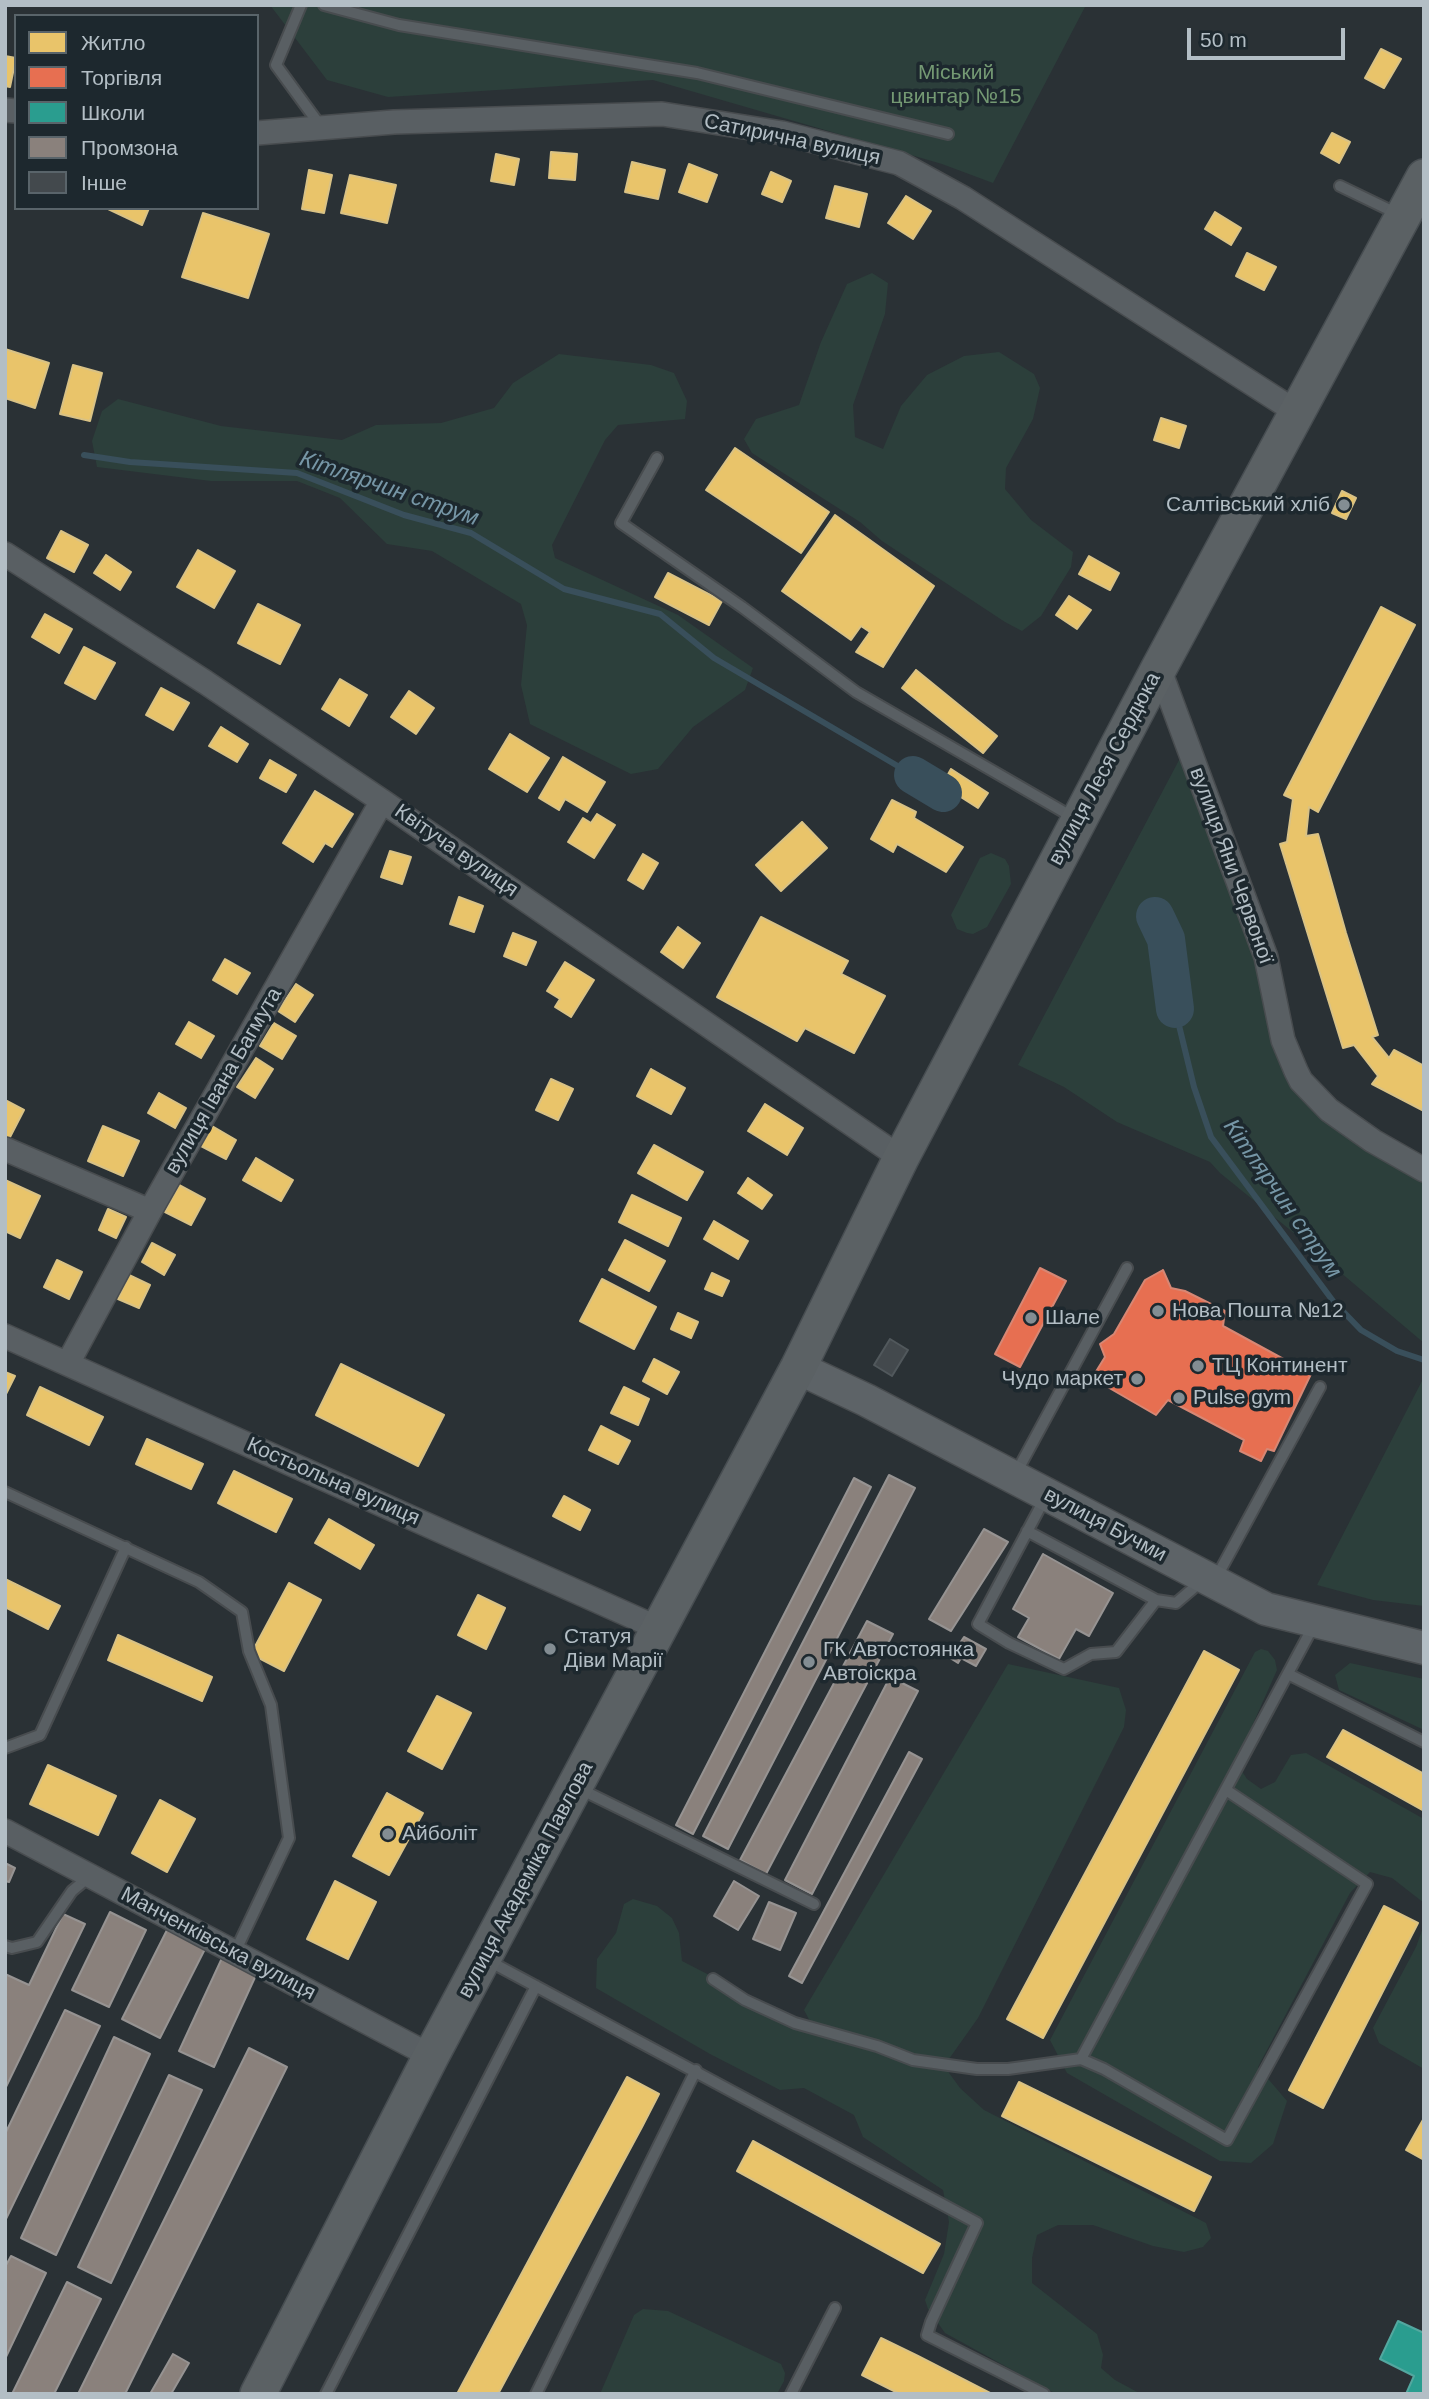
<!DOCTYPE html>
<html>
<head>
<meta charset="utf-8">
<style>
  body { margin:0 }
  #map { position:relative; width:1429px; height:2399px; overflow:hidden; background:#2a3135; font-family:Arial,sans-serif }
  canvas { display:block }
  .frame { position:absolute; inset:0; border:7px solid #b3bec5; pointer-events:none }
  .legend { position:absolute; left:14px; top:14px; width:245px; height:196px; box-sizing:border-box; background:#1d282e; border:2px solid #59646a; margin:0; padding:9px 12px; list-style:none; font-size:21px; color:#b3bec5 }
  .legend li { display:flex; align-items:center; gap:14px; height:35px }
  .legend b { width:35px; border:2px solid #59646a }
  .scale { position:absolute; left:1187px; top:28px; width:158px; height:32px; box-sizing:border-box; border:4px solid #b3bec5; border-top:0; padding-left:9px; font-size:21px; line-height:24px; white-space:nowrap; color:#b3bec5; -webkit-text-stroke:5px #1d282e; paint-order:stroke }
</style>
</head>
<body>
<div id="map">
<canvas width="1429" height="2399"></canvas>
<div class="frame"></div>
<ul class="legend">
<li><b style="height:19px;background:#e9c46a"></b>Житло</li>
<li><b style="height:19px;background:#e76f51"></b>Торгівля</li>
<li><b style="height:19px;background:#2a9d8f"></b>Школи</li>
<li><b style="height:19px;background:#8a817c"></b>Промзона</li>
<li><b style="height:19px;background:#43494d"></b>Інше</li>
</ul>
<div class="scale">50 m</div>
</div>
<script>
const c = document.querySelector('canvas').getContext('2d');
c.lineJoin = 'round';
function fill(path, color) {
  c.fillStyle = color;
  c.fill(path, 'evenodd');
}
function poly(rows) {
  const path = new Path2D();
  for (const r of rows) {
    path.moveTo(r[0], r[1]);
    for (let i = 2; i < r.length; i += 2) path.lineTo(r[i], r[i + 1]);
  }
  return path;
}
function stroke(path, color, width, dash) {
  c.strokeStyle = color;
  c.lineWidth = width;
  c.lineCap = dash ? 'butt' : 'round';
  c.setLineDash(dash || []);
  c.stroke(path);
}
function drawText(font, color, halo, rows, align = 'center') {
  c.font = font + ' Arial,sans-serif';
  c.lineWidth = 7;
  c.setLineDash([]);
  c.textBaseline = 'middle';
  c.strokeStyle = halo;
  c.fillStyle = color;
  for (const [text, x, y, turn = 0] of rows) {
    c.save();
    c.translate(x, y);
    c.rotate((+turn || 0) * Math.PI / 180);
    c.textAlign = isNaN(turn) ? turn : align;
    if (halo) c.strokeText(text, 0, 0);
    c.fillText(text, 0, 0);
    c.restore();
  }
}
const green = poly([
  [270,5,1086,5,993,183,942,164,653,80,388,97,327,80],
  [872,273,888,283,885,314,853,405,855,437,883,449,901,406,927,375,964,356,999,352,1034,374,1040,388,1033,419,1006,468,1005,489,1031,520,1073,552,1071,567,1041,616,1022,631,1005,622,882,541,860,522,752,453,744,439,756,419,799,405,821,342,847,284],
  [559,354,651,365,674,373,687,401,685,419,618,425,605,440,552,545,555,558,678,615,753,668,745,690,693,727,658,769,631,774,530,724,521,685,527,625,521,604,432,551,387,544,340,498,297,481,211,481,97,467,92,441,102,411,118,399,221,426,342,440,376,425,441,423,494,408,513,383],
  [1187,745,1296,1071,1424,1169,1424,1343,1289,1229,1220,1173,1210,1162,1117,1122,1064,1087,1018,1065],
  [991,853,1005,859,1009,866,1011,884,987,927,973,934,967,933,957,929,951,915,980,858],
  [1424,1377,1424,1606,1373,1600,1317,1585],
  [1261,1649,1268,1651,1275,1660,1277,1670,1236,1762,1247,1779,1261,1789,1275,1782,1291,1755,1306,1753,1424,1819,1424,1903,1392,1878,1370,1872,1350,1893,1258,2067,1287,2101,1273,2144,1251,2163,1220,2161,1067,2073,1050,2040,1255,1652],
  [1350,1663,1424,1679,1424,1730,1339,1690,1335,1675],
  [1008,1664,1119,1688,1126,1710,1124,1727,978,2018,944,2066,960,2088,984,2110,1206,2223,1211,2238,1203,2247,1184,2252,1153,2246,1093,2225,1058,2225,1037,2235,1032,2258,1032,2283,1097,2334,1103,2355,1101,2368,1115,2380,1141,2394,1056,2394,945,2333,928,2309,925,2300,944,2254,949,2222,943,2190,863,2137,854,2115,804,2088,780,2090,710,2054,596,1988,597,1959,616,1933,624,1904,633,1899,657,1906,672,1918,679,1933,682,1961,814,2029,804,2010],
  [1424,1925,1424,2069,1379,2043,1373,2028,1416,1947],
  [643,2309,668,2311,781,2364,785,2373,784,2381,777,2394,600,2394,634,2315]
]);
const homes = poly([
  [1381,49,1401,59,1384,88,1365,78,1381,49],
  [5,56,16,58,10,87,5,86,5,56],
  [1332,133,1350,142,1339,163,1321,153,1332,133],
  [551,152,577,154,575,180,549,178,551,152],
  [496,154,519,159,514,185,491,181,496,154],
  [632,162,665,170,658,199,625,192,632,162],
  [689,164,717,175,707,202,679,192,689,164],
  [309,170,332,175,324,213,302,209,309,170],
  [771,172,791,181,782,202,762,194,771,172],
  [350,175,396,185,387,223,341,213,350,175],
  [835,186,867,194,859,227,826,218,835,186],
  [906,196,931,211,913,239,888,223,906,196],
  [106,208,149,208,142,225,106,208],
  [1215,212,1241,228,1231,245,1205,229,1215,212],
  [203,213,269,234,248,298,182,277,203,213],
  [1247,253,1276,267,1264,290,1236,276,1247,253],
  [5,349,49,363,35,408,5,398,5,349],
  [73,365,102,373,90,421,60,414,73,365],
  [1161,418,1186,426,1179,448,1154,440,1161,418],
  [735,448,829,512,801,553,706,490,735,448],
  [1342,491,1356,498,1346,519,1332,513,1342,491],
  [835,515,934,586,883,667,856,652,870,632,861,626,851,640,782,591,835,515],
  [61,531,88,545,74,572,47,558,61,531],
  [198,550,235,571,214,608,177,587,198,550],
  [106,555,131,572,120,590,94,573,106,555],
  [1089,556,1119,573,1110,590,1079,574,1089,556],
  [668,573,722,601,709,625,655,597,668,573],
  [1069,596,1091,610,1077,629,1056,615,1069,596],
  [258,604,300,625,280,664,238,643,258,604],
  [1381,607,1415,625,1318,812,1309,807,1306,836,1318,834,1346,933,1378,1035,1372,1037,1389,1058,1394,1050,1424,1066,1424,1111,1372,1084,1378,1076,1354,1045,1343,1048,1280,844,1287,842,1293,799,1284,795,1381,607],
  [45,614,72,629,59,653,32,637,45,614],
  [84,647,115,663,95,699,65,683,84,647],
  [916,670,997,736,983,753,902,688,916,670],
  [340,679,367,695,349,726,322,709,340,679],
  [161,688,189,703,173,730,146,715,161,688],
  [409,691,434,708,416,734,391,717,409,691],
  [221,727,248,744,237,762,209,746,221,727],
  [510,734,549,758,527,792,489,769,510,734],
  [563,757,605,782,587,812,565,799,559,810,539,798,563,757],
  [270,760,296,775,286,792,260,778,270,760],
  [951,769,988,793,978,808,942,785,951,769],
  [315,791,353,814,332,847,325,843,313,862,283,843,315,791],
  [892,800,916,812,914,818,963,847,946,872,897,844,893,852,871,839,892,800],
  [597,814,615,825,594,858,568,842,583,818,591,823,597,814],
  [802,822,827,848,781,891,756,865,802,822],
  [390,851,411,857,402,884,381,877,390,851],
  [643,854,658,863,643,889,628,880,643,854],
  [459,897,483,906,474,932,450,924,459,897],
  [761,917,848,961,841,974,885,996,854,1053,805,1028,797,1041,717,997,761,917],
  [678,927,700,943,683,968,661,952,678,927],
  [513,933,536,942,526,965,504,956,513,933],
  [225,959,250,973,237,994,213,980,225,959],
  [565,962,594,980,571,1017,555,1007,560,999,547,991,565,962],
  [296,984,313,995,295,1022,278,1011,296,984],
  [189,1022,214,1036,201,1058,176,1044,189,1022],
  [274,1023,296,1036,282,1059,260,1046,274,1023],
  [256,1058,273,1069,255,1098,237,1087,256,1058],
  [651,1069,685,1088,671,1114,637,1096,651,1069],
  [551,1079,573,1089,558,1120,536,1110,551,1079],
  [159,1093,186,1108,175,1128,148,1113,159,1093],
  [5,1100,24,1110,9,1139,5,1137,5,1100],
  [765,1104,803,1128,787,1155,748,1131,765,1104],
  [103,1126,139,1141,123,1176,88,1161,103,1126],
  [212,1126,236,1140,226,1159,201,1146,212,1126],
  [654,1145,703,1172,687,1200,638,1173,654,1145],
  [256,1158,293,1180,281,1201,243,1180,256,1158],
  [748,1178,772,1195,762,1209,738,1193,748,1178],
  [5,1180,40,1196,20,1238,5,1231,5,1180],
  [179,1185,205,1199,191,1225,165,1212,179,1185],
  [632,1195,681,1218,668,1246,619,1222,632,1195],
  [108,1209,126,1217,116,1238,99,1230,108,1209],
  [714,1221,748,1241,738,1259,704,1239,714,1221],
  [625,1240,665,1261,649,1291,609,1270,625,1240],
  [152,1243,175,1255,164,1275,142,1262,152,1243],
  [57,1260,82,1272,69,1299,44,1287,57,1260],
  [712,1273,729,1281,722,1296,705,1289,712,1273],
  [129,1275,150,1285,139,1308,118,1299,129,1275],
  [602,1279,656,1307,634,1349,580,1321,602,1279],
  [678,1313,698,1322,691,1338,671,1329,678,1313],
  [654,1359,679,1372,667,1394,643,1381,654,1359],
  [341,1364,444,1415,418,1466,316,1415,341,1364],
  [5,1372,15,1376,5,1396,5,1372],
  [40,1387,103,1417,89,1445,27,1415,40,1387],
  [624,1387,649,1399,638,1425,611,1413,624,1387],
  [601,1426,630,1441,618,1464,589,1450,601,1426],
  [147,1439,203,1464,191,1489,136,1464,147,1439],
  [234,1471,292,1499,276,1532,218,1503,234,1471],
  [564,1496,590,1510,580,1530,553,1516,564,1496],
  [329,1519,374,1545,360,1569,315,1543,329,1519],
  [5,1579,60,1606,48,1629,5,1607,5,1579],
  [289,1583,321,1600,284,1671,251,1654,289,1583],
  [478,1595,505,1608,486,1649,458,1635,478,1595],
  [118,1635,212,1677,202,1701,108,1660,118,1635],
  [1204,1651,1239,1670,1043,2038,1007,2019,1204,1651],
  [437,1696,471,1713,442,1769,408,1751,437,1696],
  [1343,1730,1424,1774,1424,1811,1327,1757,1343,1730],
  [48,1765,116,1796,98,1835,30,1804,48,1765],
  [387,1793,423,1813,389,1875,353,1856,387,1793],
  [160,1800,195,1819,167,1872,132,1853,160,1800],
  [335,1881,376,1902,348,1959,307,1939,335,1881],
  [1384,1906,1418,1923,1323,2108,1289,2090,1384,1906],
  [627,2077,659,2094,642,2127,498,2394,457,2394,627,2077],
  [1019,2082,1211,2177,1194,2211,1002,2116,1019,2082],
  [1424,2118,1424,2160,1406,2150,1424,2118],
  [753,2141,940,2244,923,2273,737,2171,753,2141],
  [881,2338,918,2356,992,2394,900,2394,862,2375,881,2338]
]);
const shops = poly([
  [1040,1268,1066,1281,1020,1367,995,1354,1040,1268],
  [1163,1270,1171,1288,1185,1291,1225,1311,1223,1326,1311,1374,1274,1451,1267,1449,1261,1461,1240,1451,1244,1440,1168,1400,1156,1415,1092,1378,1105,1357,1100,1344,1114,1334,1145,1280,1163,1270]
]);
const schools = poly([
  [1398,2321,1424,2333,1424,2394,1406,2394,1414,2376,1380,2359,1398,2321]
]);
const industry = poly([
  [889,1475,915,1488,728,1849,703,1836,889,1475],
  [854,1478,871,1487,693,1834,676,1825,854,1478],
  [984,1529,1008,1542,951,1631,929,1619,984,1529],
  [1043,1554,1113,1593,1089,1636,1076,1629,1059,1659,1018,1637,1029,1618,1013,1609,1043,1554],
  [867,1621,893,1634,766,1874,740,1860,867,1621],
  [964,1637,986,1649,976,1666,961,1658,958,1663,950,1658,964,1637],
  [890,1677,918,1691,812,1894,785,1880,890,1677],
  [909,1752,922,1759,802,1983,789,1976,909,1752],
  [5,1863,15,1868,9,1882,5,1881,5,1863],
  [734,1881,759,1896,738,1930,714,1916,734,1881],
  [769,1902,796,1913,780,1950,753,1939,769,1902],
  [110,1912,146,1930,109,2007,72,1990,110,1912],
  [63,1914,85,1924,5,2089,5,1974,29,1985,63,1914],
  [167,1930,205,1949,160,2038,122,2019,167,1930],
  [222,1958,257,1973,214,2067,179,2051,222,1958],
  [65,2010,100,2026,5,2221,5,2134,65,2010],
  [114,2037,150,2054,56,2255,21,2238,114,2037],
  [249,2048,287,2067,125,2394,78,2394,249,2048],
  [169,2075,202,2090,111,2283,78,2267,169,2075],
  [11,2256,46,2273,5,2359,5,2267,11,2256],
  [67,2282,101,2299,54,2394,12,2394,67,2282],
  [173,2354,189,2363,171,2394,150,2394,173,2354]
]);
const stream = poly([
  [84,455,130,462,297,473,404,515,471,533,564,589,660,614,714,658,913,775],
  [1175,1009,1194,1087,1211,1137,1333,1301,1361,1330,1397,1351,1424,1360]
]);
const river = poly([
  [913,775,943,793],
  [1155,916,1166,939,1175,1009]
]);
const building = poly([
  [890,1339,908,1350,892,1376,874,1365,890,1339]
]);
const lane = poly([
  [301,5,276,65,322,128],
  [324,5,399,25,697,73,948,134],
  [1340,186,1400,215],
  [657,458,621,523,742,607,856,692,1076,819],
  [1015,1475,1127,1268],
  [5,1492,199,1582,242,1612,249,1651,271,1705,289,1838,235,1952],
  [1045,1498,978,1624,1009,1643,1064,1669,1091,1654,1116,1652,1156,1600,1176,1603,1203,1580],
  [1027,1531,1156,1600],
  [1215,1580,1320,1387],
  [1288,1674,1424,1742],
  [5,1748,40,1735,126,1547],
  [578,1788,814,1904],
  [5,1946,12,1948,37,1942,72,1891,90,1876],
  [487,1960,977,2223,931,2322,927,2335,1044,2394],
  [713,1979,745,2000,795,2023,877,2046,913,2060,977,2069,1008,2069,1081,2059,1104,2069,1227,2140,1367,1884,1226,1790],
  [1081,2059,1315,1623],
  [326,2394,536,1986],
  [536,2394,696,2070],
  [791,2394,835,2308]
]);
const street = poly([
  [5,110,16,111],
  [257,133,394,122,662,114,782,133,899,163,963,198,1298,413],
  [5,554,205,682,382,801,901,1158],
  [1159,668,1266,957,1283,1040,1296,1071,1301,1081,1329,1110,1373,1141,1424,1170],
  [5,1149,150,1211],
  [5,1336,660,1629],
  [68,1363,150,1211,382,801],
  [5,1831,431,2056]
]);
const secondary = poly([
  [798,1368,866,1400,1266,1609,1424,1648]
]);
const primary = poly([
  [258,2394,431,2056,798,1368,901,1158,1159,668,1424,177]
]);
const markers = [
  [1344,505,7,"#838d93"],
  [1158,1311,7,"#838d93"],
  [1031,1318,7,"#838d93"],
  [1198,1366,7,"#838d93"],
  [1137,1379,7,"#838d93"],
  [1179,1398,7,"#838d93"],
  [550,1649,7,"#838d93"],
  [809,1662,7,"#838d93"],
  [388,1834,7,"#838d93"]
];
const parkNames = [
  ["Міський",956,73],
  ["цвинтар №15",956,97]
];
const streetNames = [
  ["Сатирична вулиця",792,140,12],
  ["вулиця Леся Сердюка",1105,769,-62],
  ["Квітуча вулиця",456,851,35],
  ["вулиця Яни Червоної",1231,866,70],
  ["вулиця Івана Багмута",224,1081,-60],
  ["Костьольна вулиця",333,1482,24],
  ["вулиця Бучми",1105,1525,28],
  ["вулиця Академіка Павлова",526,1880,-62],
  ["Манченківська вулиця",218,1944,28]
];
const poiNames = [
  ["Салтівський хліб",1330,505,"right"],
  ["Нова Пошта №12",1172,1311],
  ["Шале",1045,1318],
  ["ТЦ Континент",1212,1366],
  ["Чудо маркет",1123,1379,"right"],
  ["Pulse gym",1193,1398],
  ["Статуя",564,1637],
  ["Діви Марії",564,1661],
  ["ГК Автостоянка",823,1650],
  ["Автоіскра",823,1674],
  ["Айболіт",402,1834]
];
const waterNames = [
  ["Кітлярчин струм",389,489,19],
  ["Кітлярчин струм",1282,1199,55]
];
fill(green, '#2c3f3b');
fill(homes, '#e9c46a');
stroke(homes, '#d9c285', 2);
fill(shops, '#e76f51');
stroke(shops, '#d78774', 2);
fill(schools, '#2a9d8f');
stroke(schools, '#53a79f', 2);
fill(industry, '#8a817c');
stroke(industry, '#969392', 2);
stroke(stream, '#394f5b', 6);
stroke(river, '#394f5b', 38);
fill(building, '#43494d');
stroke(building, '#51585c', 2);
stroke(lane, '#484c4f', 14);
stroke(street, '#484c4f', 26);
stroke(secondary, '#484c4f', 35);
stroke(primary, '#474d51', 38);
stroke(lane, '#595f63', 10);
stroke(street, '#595f63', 23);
stroke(secondary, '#5d6367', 32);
stroke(primary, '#5b6164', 35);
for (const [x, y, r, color] of markers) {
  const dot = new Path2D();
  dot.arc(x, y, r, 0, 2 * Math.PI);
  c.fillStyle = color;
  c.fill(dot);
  stroke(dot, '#1d282e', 2.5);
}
drawText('21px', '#749973', '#1d282e', parkNames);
drawText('21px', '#b3bec5', '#1d282e', streetNames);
drawText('21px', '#b3bec5', '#1d282e', poiNames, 'left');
drawText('italic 23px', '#7696a6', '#1d282e', waterNames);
</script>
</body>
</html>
